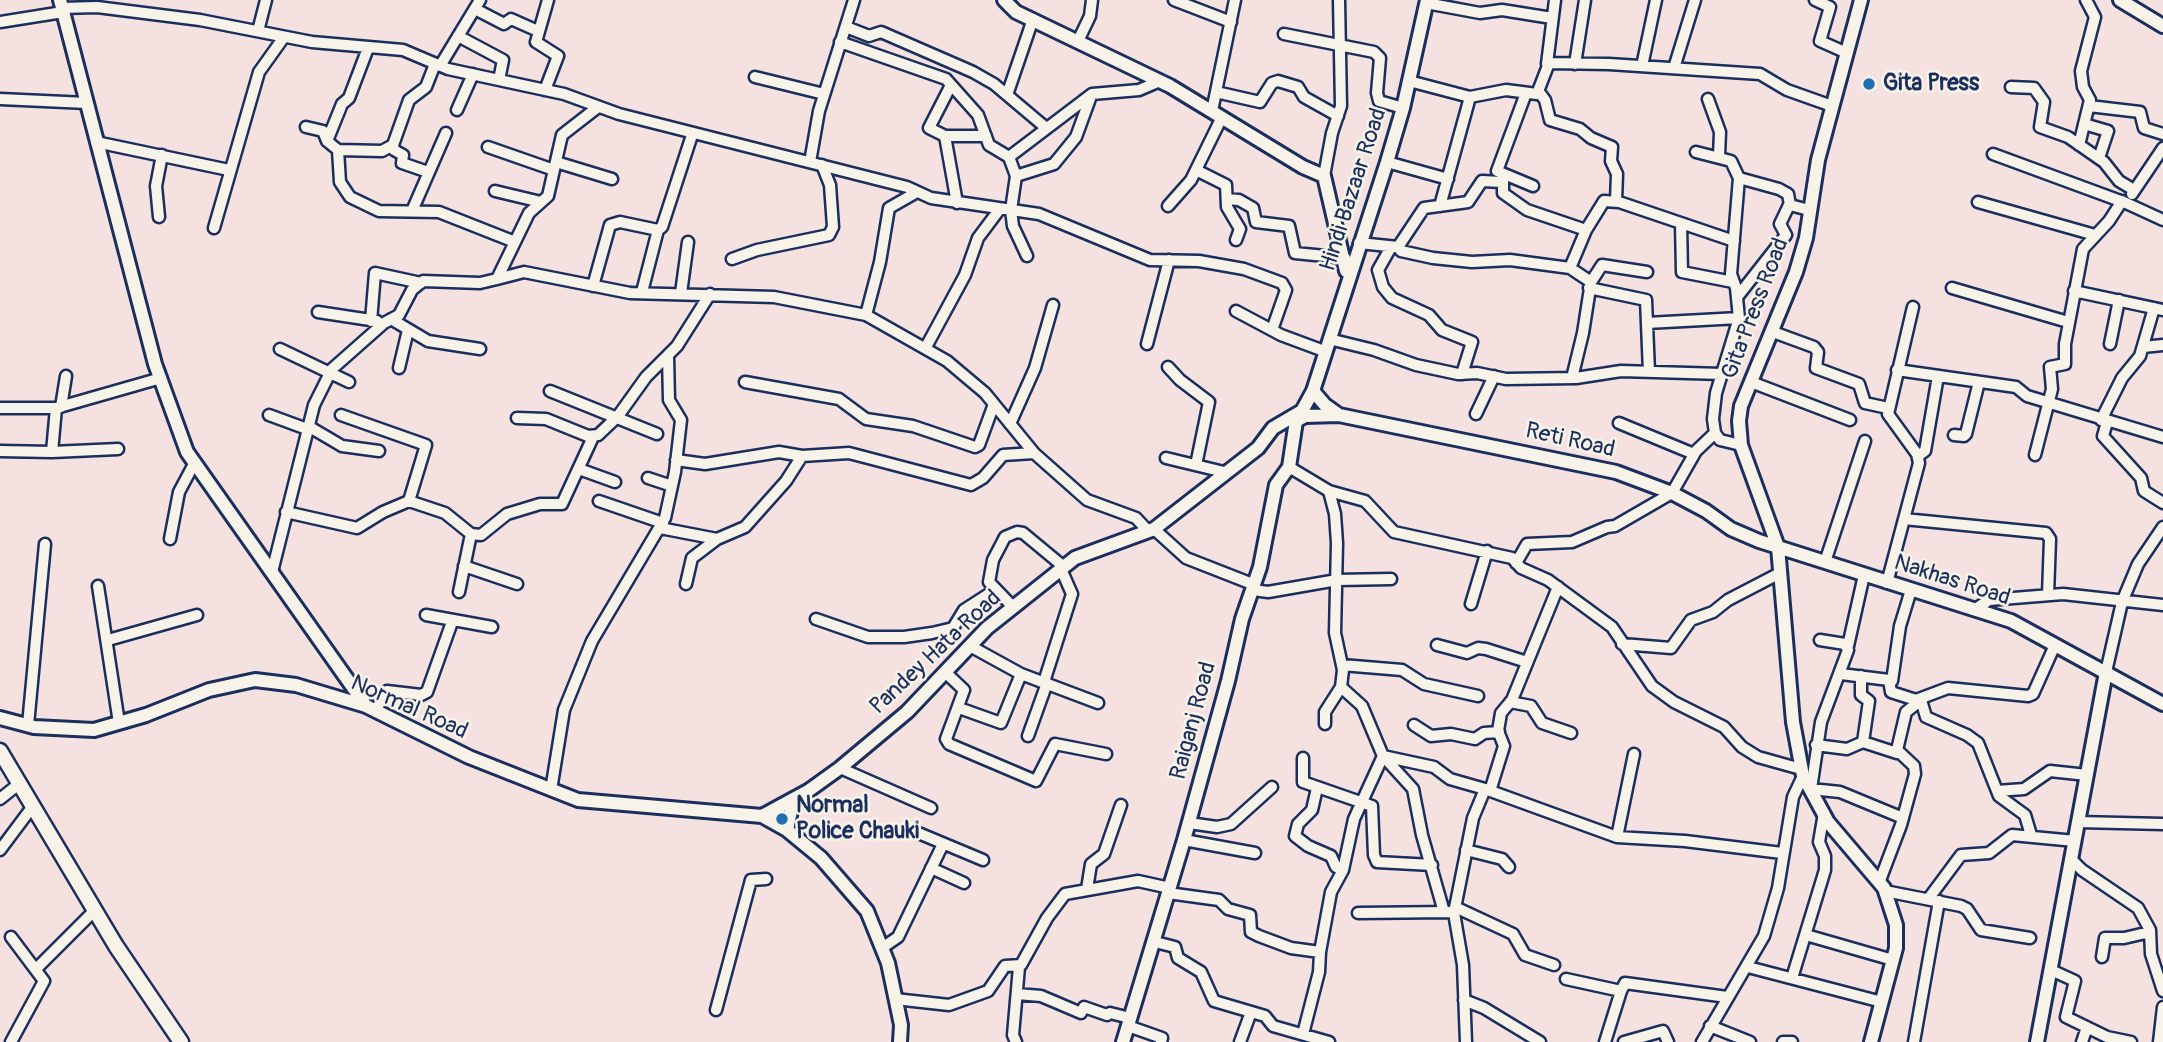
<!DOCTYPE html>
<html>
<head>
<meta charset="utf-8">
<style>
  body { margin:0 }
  canvas { display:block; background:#f5e1e0 }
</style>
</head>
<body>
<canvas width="2163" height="1042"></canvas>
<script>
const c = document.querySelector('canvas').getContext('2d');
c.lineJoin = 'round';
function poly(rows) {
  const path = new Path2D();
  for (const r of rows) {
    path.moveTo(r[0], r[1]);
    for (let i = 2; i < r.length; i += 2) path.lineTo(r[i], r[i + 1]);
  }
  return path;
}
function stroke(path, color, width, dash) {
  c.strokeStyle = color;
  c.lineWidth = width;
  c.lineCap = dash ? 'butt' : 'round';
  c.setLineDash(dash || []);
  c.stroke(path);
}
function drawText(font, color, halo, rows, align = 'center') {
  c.font = font + ' Pangolin,sans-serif';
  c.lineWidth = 5;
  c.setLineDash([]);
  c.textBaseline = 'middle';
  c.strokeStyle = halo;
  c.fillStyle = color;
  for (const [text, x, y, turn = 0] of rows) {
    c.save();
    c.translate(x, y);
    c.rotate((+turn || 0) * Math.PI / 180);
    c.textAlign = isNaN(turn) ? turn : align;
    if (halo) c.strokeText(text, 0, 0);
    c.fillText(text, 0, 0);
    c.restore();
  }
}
const street = poly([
  [1174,0,1231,22],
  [1815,0,1830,7,1820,41,1847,53],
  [1426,3,1480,13,1502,10,1552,18],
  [62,8,97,7,200,20,312,42,403,50,448,69,564,94,619,114,907,187,931,198,1039,214,1150,260,1199,261,1244,269,1282,283,1286,290,1272,330],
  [475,9,504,24,511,19,538,31],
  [0,22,63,12],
  [846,27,869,36,881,32,973,72,994,84,1045,127],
  [258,31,266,0],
  [1284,34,1374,52,1380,58,1377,93,1379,101,1403,108],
  [458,36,503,60,499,80],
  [1078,41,1090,16,1092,0],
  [840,42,946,79,978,115,989,145,1009,157],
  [1547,64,1555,0],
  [1575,64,1585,0],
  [440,66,480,0],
  [1642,66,1656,0],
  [1674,68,1695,0],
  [755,77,824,94],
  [1409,81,1470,97,1506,90,1537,94,1549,63,1609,64,1760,74,1787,90,1832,106],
  [951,85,929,128,945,136,957,203],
  [2011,87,2034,88,2044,102,2040,127,2068,137,2104,162,2119,181,2134,190],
  [545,90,558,56,536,42,548,0],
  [1216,92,1260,102,1272,83,1278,81,1298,87,1304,97,1338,116],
  [1539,92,1545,100,1550,120,1580,129,1591,138,1612,147,1611,161,1617,174,1616,201],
  [1526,93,1497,171,1533,186],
  [1007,95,1033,19],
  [0,99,87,103],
  [1708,99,1720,132,1719,156],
  [2089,106,2140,112,2144,128,2163,134],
  [457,110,473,74],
  [1212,111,1235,0],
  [2084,124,2108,131,2099,158],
  [306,127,323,131,327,141,338,150,382,151,393,145,409,100,426,87,435,64],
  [945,136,986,136],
  [327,141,342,104,349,98,368,48],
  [96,142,229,170],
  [393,145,394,150,403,155,402,163,428,172],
  [2079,145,2090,100,2083,87,2081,71,2095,17,2086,0],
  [488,147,554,170],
  [338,150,340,182,350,197,379,211,439,212,515,242],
  [1696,152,1731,161,1739,178,1731,274,1736,288,1739,318,1716,393,1713,419,1715,433,1720,440,1741,445],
  [1993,154,2126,203,2163,220],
  [556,162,612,179],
  [810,162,819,111,854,0],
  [1387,162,1448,179],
  [1196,170,1226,185,1227,207,1240,229,1236,240],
  [1016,176,1054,164,1076,137,1091,96],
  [1324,176,1332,133,1341,106,1339,0],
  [1503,178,1503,193,1527,210,1586,230],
  [1739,178,1779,189,1788,194,1790,205,1809,210],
  [495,191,541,202],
  [2132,194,2163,148],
  [1227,199,1239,200,1253,208,1256,222,1289,226,1295,253,1345,258],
  [1978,202,2095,235],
  [1168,206,1191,180,1222,117],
  [1440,206,1470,97],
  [412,211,446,133],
  [159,217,156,186,162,155],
  [1681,223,1682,272,1733,282],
  [214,228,259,72,284,37],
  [1359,243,1398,247,1424,208,1468,202,1482,181,1502,182],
  [1391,247,1378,270,1383,287,1392,298,1429,315,1442,330,1472,342,1462,374],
  [1398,247,1401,251,1433,258,1472,262,1510,260,1570,268],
  [1027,256,1013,226,1011,210,1016,176,1009,157,1092,94,1139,90,1160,81],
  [732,259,757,250,829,235,833,227,830,185,822,165],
  [497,279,524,272,630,293,774,297,866,315,947,361,985,393,1034,453,1087,500,1136,518,1148,531],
  [1591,282,1602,265,1647,272],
  [593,286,610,225,620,222,658,230,662,227,692,135],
  [1589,288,1646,300,1649,372],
  [1952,288,2068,322],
  [2074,291,2163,310],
  [642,292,658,230],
  [681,293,688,242],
  [1738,296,1786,235,1780,224,1790,203],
  [1236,311,1281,335,1324,351],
  [318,312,377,321],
  [866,315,880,262,889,208,917,192],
  [391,319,428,341,480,349],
  [371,321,375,273,421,283],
  [1647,323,1739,318],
  [1773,332,1814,347,1818,352,1816,368,1859,384,1865,403,1888,408],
  [1329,339,1374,350,1416,365,1458,374,1477,373,1506,379,1576,378,1621,371,1722,374],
  [1147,344,1169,260],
  [2110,344,2119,300],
  [926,347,965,275,978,238,999,210],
  [2143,347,2163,345],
  [280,349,349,382],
  [1168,367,1180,380,1209,402,1196,465],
  [399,368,408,330],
  [1897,370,2016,387,2027,396,2163,437],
  [1572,378,1583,333,1591,282,1570,268,1586,230,1604,201,1619,202,1734,241],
  [745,382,839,399,866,419,913,426,975,447,979,445,994,404],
  [1751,382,1850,420],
  [550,391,657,434],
  [61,407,66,376],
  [0,408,56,408,161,378],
  [56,408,52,452,118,449],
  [1476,414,1494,376],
  [269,415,307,429],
  [341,415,426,445,409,501],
  [517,418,546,419,588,436,598,435,618,416,646,377,677,346,710,294],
  [2101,420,2122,378,2140,356,2154,308],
  [2107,422,2103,436,2141,478,2144,491,2163,503],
  [1619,423,1694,454],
  [1010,424,1035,368,1053,305],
  [308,426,342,446,379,451],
  [1954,435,1964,436,1966,434,1979,382],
  [0,451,52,452],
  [2035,455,2052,389,2050,367,2065,364,2065,344,2083,249,2109,221,2122,201],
  [1918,456,1925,451,1938,376],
  [1166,458,1224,472],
  [676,460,705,464,779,452,802,456,849,453,971,485,983,478,1003,455,1034,453],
  [1289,467,1329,491,1365,501,1394,532,1512,558,1521,568,1548,580,1612,627,1652,686,1674,702,1724,727,1742,747,1758,757,1801,769],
  [579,469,615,482],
  [648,478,672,486],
  [1329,491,1335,514,1337,543,1335,633,1343,670,1341,687,1362,706,1383,756,1413,789,1422,835,1444,912],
  [599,501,663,523],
  [286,512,357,528,383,512,409,501,445,513,471,534,481,535,507,514,540,504,562,504,593,437],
  [1904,519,2046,533,2050,539,2048,595],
  [660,528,717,539],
  [1154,529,1186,558,1255,585],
  [170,539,179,492,195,462],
  [1825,562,1865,441],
  [1516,563,1527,544,1572,542,1607,527,1615,526,1672,493,1696,451,1715,433],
  [464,566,517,584],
  [272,572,314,405,332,369,384,323,399,315,412,290,423,281,480,283,497,279,529,213,548,196,562,135,598,107],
  [1887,583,1919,463,1917,454,1888,414,1913,307],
  [686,584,692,558,717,539,745,527,786,481,802,456],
  [98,586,119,723],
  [1253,590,1268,592,1337,580,1391,579],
  [459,592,471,534],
  [1471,604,1487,551],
  [1013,607,989,582,993,560,1005,537,1017,532,1023,533,1064,567],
  [1974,610,1989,600,2063,594,2163,605],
  [426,615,492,627],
  [816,619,868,637,904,637,932,633,953,628,964,610,995,590],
  [108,640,197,615],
  [1820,640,1845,644,1848,650,1821,722,1811,789,1840,792,1903,818],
  [1622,644,1671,648,1691,620,1713,612,1728,600,1780,573],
  [1437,645,1467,653,1478,648,1486,649,1527,662],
  [970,646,1021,674,1098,703],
  [1848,646,1864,575],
  [1342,665,1402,670,1424,684,1478,696],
  [945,672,964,690,946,739,949,744,1036,781,1055,744,1106,754],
  [2106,672,2122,602,2138,564,2163,527],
  [1841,674,1889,680,1891,692,1916,700,1948,688,2028,696,2033,694,2055,645],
  [1861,676,1861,695,1869,701,1863,742],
  [1892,681,1900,626,1911,590],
  [1044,682,1072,594,1061,569],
  [1510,702,1531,706,1542,723,1571,733],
  [959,708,1001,723,1021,674],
  [375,711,387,691,421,695,427,692,452,622],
  [1325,724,1325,712,1341,687],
  [28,725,45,544],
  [1414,725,1431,736,1451,734,1475,739,1484,733,1499,732],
  [1028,736,1047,683],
  [1816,745,1847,749,1863,742,1897,753],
  [1303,758,1303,782,1372,806,1374,855,1377,862,1432,865],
  [840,768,931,808],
  [1317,788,1312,810,1298,824,1295,836,1308,846,1331,856,1336,867,1343,870],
  [551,790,564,710,592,641,665,518,675,472,681,420,669,400,668,356],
  [1490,791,1504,746,1498,731,1501,713,1512,700,1558,587],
  [1997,791,2024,789,2050,771,2087,775],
  [0,799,20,783],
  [2078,822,2163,824],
  [1189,823,1217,827,1231,824,1272,787],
  [916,832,983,860],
  [1617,837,1634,754],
  [1184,840,1255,853],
  [0,850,33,806],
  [1466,850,1502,859,1509,867],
  [2071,859,2082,870,2138,908,2150,930,2151,954,2163,991],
  [931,868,964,883],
  [1879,883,1901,825,1915,774,1914,766,1897,750,1906,712,1921,700,1926,717,1967,735,1978,743,1999,796,2025,815,2031,835],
  [1087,889,1091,864,1104,854,1121,805],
  [1885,891,1961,906,1967,909,1981,930,2030,938],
  [1168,893,1219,900,1228,909,1250,915,1251,932,1259,936,1291,948,1320,952,1319,972,1303,1034],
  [1929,898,1961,855,1989,853,2012,835,2075,841],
  [1455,907,1513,934,1525,955,1554,965],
  [1358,913,1450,912],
  [1806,935,1893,960],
  [1155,942,1175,947,1178,958,1201,972,1214,1001,1265,1016,1273,1026,1329,1042],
  [882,948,898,937,943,844],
  [1320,952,1331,892,1343,870,1354,819,1383,756,1434,767,1450,779,1485,789],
  [2102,957,2105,938,2124,938,2150,932],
  [1748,967,1882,1002],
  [36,969,94,911],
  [2051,970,2075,981,2066,1017,2107,1037,2131,1042],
  [1792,978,1825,870,1825,856,1819,842,1824,813],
  [1566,979,1621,991,1625,983,1727,997],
  [1017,994,1041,996,1081,1013,1084,1007,1107,1015,1110,1013,1130,1018],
  [895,999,949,1005,988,991,1005,966,1021,965,1047,918,1065,894,1138,881,1170,888],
  [1464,1000,1484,1008,1540,1042],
  [716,1010,751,880,766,879],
  [1128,1026,1162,1038,1161,1042],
  [1710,1026,1750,1042],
  [11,1042,44,981,11,937],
  [1016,1042,1013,1035,1019,967],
  [1240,1042,1251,1012],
  [1466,1042,1463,965,1454,913,1473,818,1485,789,1617,837,1685,841,1782,853],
  [1605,1042,1621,991],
  [1624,1042,1663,1031,1668,1042],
  [1702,1042,1764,936,1778,888,1793,797,1803,776],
  [1783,1042,1792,1042],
  [1914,1042,1939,901],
  [2082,1042,2087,1027],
  [2159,1042,2163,1007]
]);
const secondary = poly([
  [60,0,155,364,187,452,366,706],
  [1004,0,1016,12,1170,86,1303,167,1324,176,1346,271],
  [1861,0,1818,160,1806,238,1796,272,1741,406,1739,421,1741,445,1778,547,1793,722,1803,776,1828,822,1884,888,1896,925,1896,948,1871,1042],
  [2120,0,2163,26],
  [1313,391,1325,405,1339,415,1305,416,1302,411,1313,391,1387,162,1403,108,1427,0],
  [1339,415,1616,472,1672,493,1706,511,1731,529,1759,541,2011,621,2163,704],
  [0,718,34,727,94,730,146,715,209,690,255,680,296,685,366,706,469,757,578,800,762,816],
  [808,791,792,806,787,830,762,816,808,791,840,768,907,712,987,628,1075,558,1154,529,1258,448,1273,428,1302,411],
  [787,830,821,858,867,911,888,963,901,1025,900,1042],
  [1123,1042,1184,840,1228,681,1242,619,1260,567,1276,485,1289,467,1296,421,1305,416],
  [2037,1042,2106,672]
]);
const primary = poly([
  [0,751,116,946,181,1042]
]);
const markers = [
  [1869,84,7,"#1f6fb2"],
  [782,819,7,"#1f6fb2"]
];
const poiNames = [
  ["Gita Press",1883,84],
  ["Normal",796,806],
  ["Police Chauki",796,832]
];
const streetNames = [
  ["Hindi Bazaar Road",1354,190,-72],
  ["Gita Press Road",1756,309,-69],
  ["Reti Road",1570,441,13],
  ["Nakhas Road",1952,581,18],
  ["Pandey Hata Road",936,653,-43],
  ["Normal Road",409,708,24],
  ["Raiganj Road",1194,721,-75]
];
stroke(street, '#1b2f5e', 15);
stroke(secondary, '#1b2f5e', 18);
stroke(primary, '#1b2f5e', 19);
stroke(street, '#f7f3e8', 10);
stroke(secondary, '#f7f3e8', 12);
stroke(primary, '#f7f3e8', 14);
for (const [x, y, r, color] of markers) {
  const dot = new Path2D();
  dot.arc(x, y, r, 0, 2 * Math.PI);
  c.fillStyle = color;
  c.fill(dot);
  stroke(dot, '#f7f3e8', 2.5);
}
drawText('bold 23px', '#1b2f5e', '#f7f3e8', poiNames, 'left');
drawText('23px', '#1b2f5e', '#f7f3e8', streetNames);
</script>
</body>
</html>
